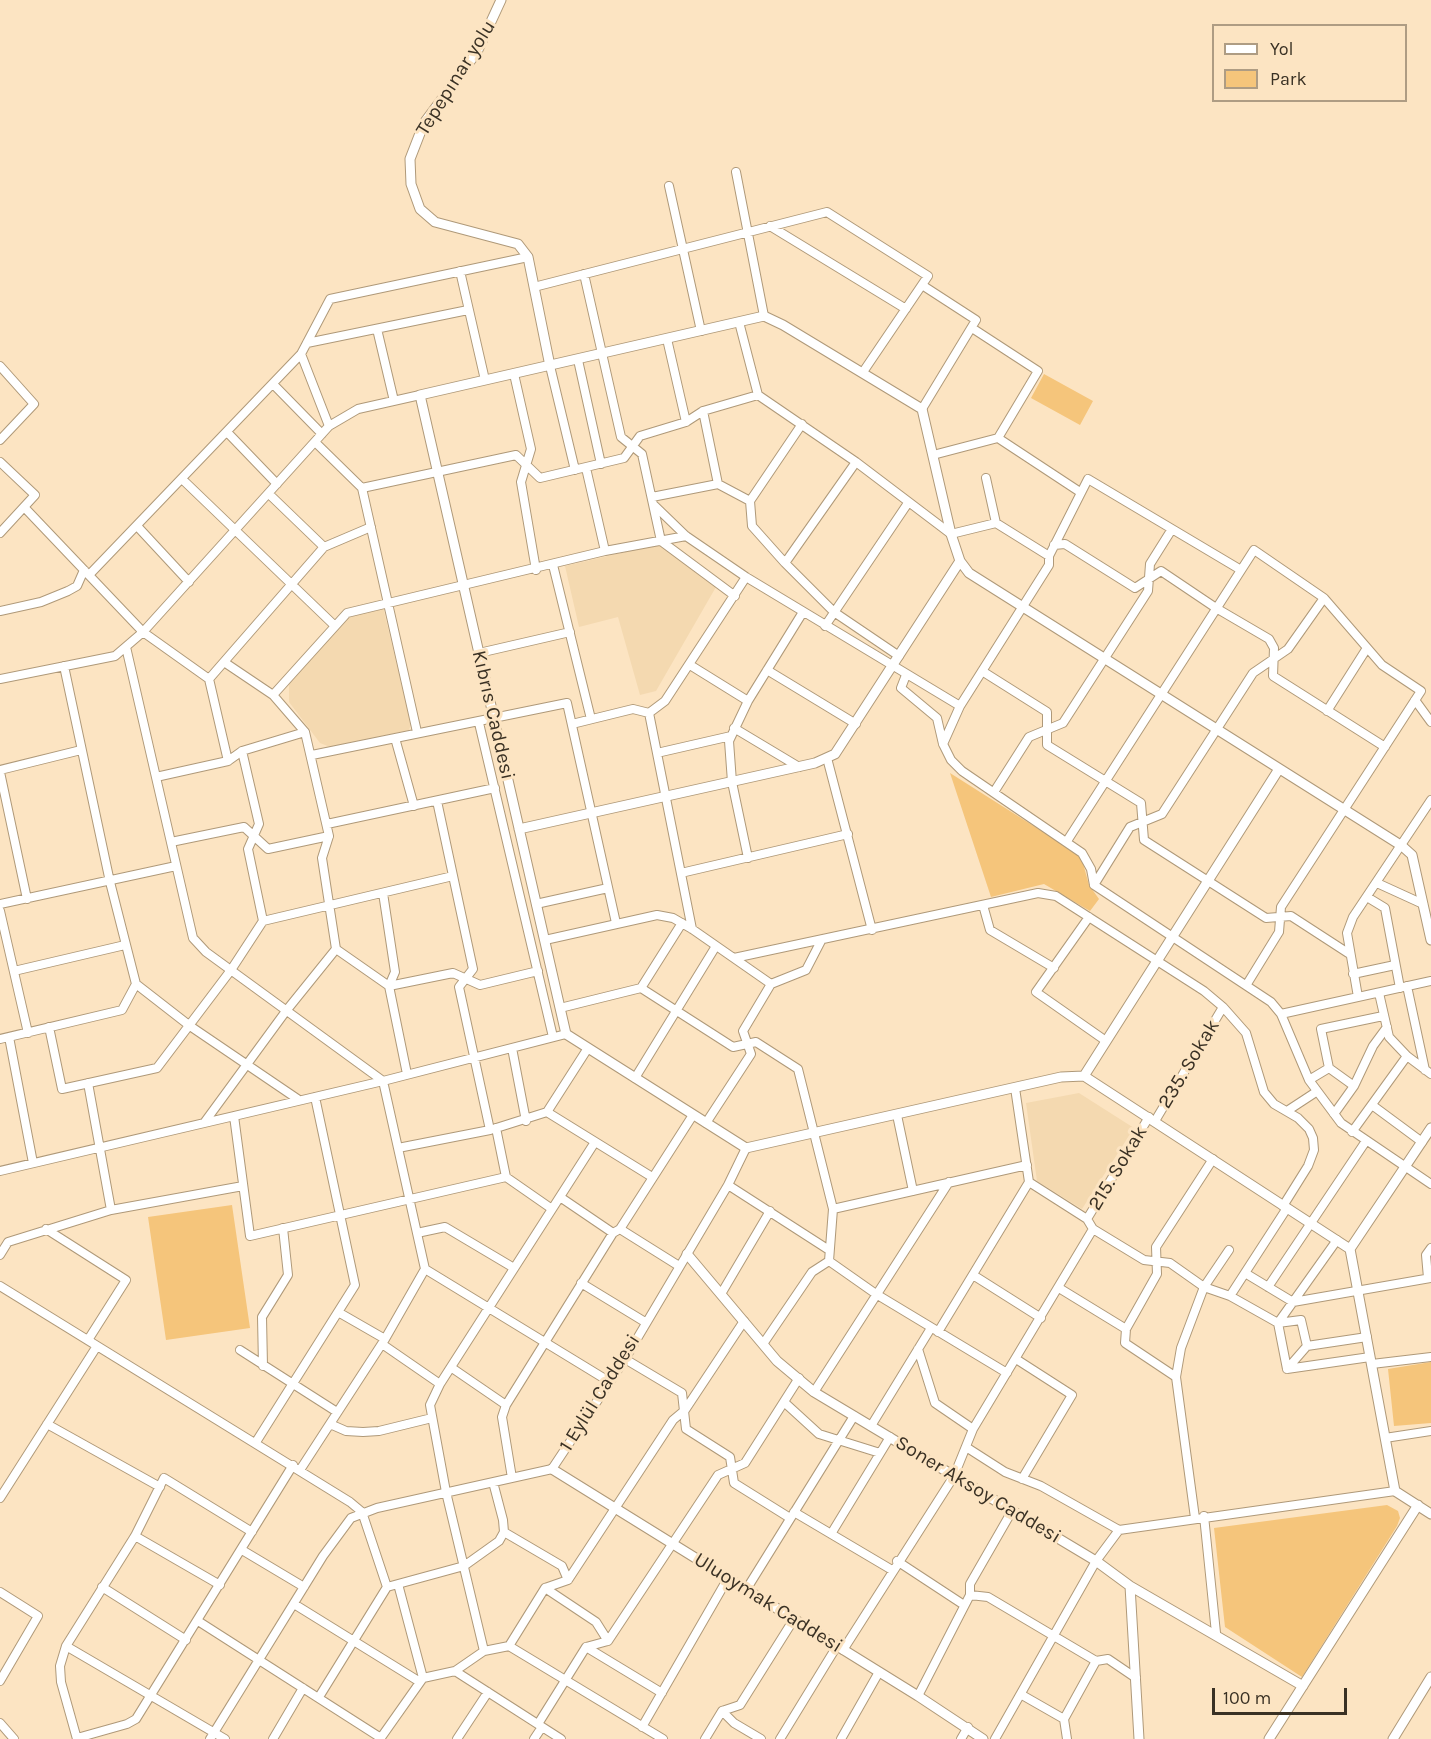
<!DOCTYPE html>
<html>
<head>
<meta charset="utf-8">
<style>
  body { margin:0 }
  #map { position:relative; width:1431px; height:1739px; overflow:hidden; background:#fce4c2; font-family:Karla,sans-serif }
  canvas { display:block }
  .legend { position:absolute; left:1212px; top:24px; width:195px; height:78px; box-sizing:border-box; background:#fce4c2; border:2px solid #ae9c83; margin:0; padding:8px 10px; list-style:none; font-size:18px; color:#3a3124 }
  .legend li { display:flex; align-items:center; gap:12px; height:30px }
  .legend b { width:30px; border:2px solid #ae9c83 }
  .scale { position:absolute; left:1212px; top:1688px; width:135px; height:27px; box-sizing:border-box; border:3px solid #3a3124; border-top:0; padding-left:8px; font-size:18px; line-height:21px; white-space:nowrap; color:#3a3124; -webkit-text-stroke:4px #fce4c2; paint-order:stroke }
</style>
</head>
<body>
<div id="map">
<canvas width="1431" height="1739"></canvas>
<ul class="legend">
<li><b style="height:8px;background:#fff"></b>Yol</li>
<li><b style="height:16px;background:#f5c57b"></b>Park</li>
</ul>
<div class="scale">100 m</div>
</div>
<script>
const c = document.querySelector('canvas').getContext('2d');
c.lineJoin = 'round';
function fill(path, color) {
  c.fillStyle = color;
  c.fill(path, 'evenodd');
}
function poly(rows) {
  const path = new Path2D();
  for (const r of rows) {
    path.moveTo(r[0], r[1]);
    for (let i = 2; i < r.length; i += 2) path.lineTo(r[i], r[i + 1]);
  }
  return path;
}
function stroke(path, color, width, dash) {
  c.strokeStyle = color;
  c.lineWidth = width;
  c.lineCap = dash ? 'butt' : 'round';
  c.setLineDash(dash || []);
  c.stroke(path);
}
function drawText(font, color, halo, rows, align = 'center') {
  c.font = font + ' Karla,sans-serif';
  c.lineWidth = 6;
  c.setLineDash([]);
  c.textBaseline = 'middle';
  c.strokeStyle = halo;
  c.fillStyle = color;
  for (const [text, x, y, turn = 0] of rows) {
    c.save();
    c.translate(x, y);
    c.rotate((+turn || 0) * Math.PI / 180);
    c.textAlign = isNaN(turn) ? turn : align;
    if (halo) c.strokeText(text, 0, 0);
    c.fillText(text, 0, 0);
    c.restore();
  }
}
const built = poly([
  [660,544,716,587,656,691,640,695,618,617,579,627,565,566],
  [383,607,411,724,409,730,330,747,320,743,289,702,289,683,349,615],
  [1079,1093,1134,1128,1082,1209,1037,1181,1026,1103]
]);
const green = poly([
  [1044,374,1093,401,1080,425,1031,398],
  [950,773,1081,856,1089,885,1099,899,1090,911,1044,884,991,897],
  [232,1205,250,1328,166,1340,148,1217],
  [1431,1362,1431,1423,1394,1426,1388,1369],
  [1387,1505,1398,1511,1400,1518,1397,1526,1302,1677,1225,1627,1214,1528]
]);
const minor = poly([
  [736,172,764,316],
  [669,186,701,331],
  [770,226,906,309],
  [460,271,485,380],
  [584,274,621,437,642,454,661,541,735,596],
  [922,285,976,320,922,409],
  [534,287,827,212,928,276,863,372],
  [739,322,758,395,856,462,951,534,996,523,1049,556],
  [377,329,394,401],
  [667,339,686,422],
  [307,343,468,310],
  [578,360,601,464],
  [0,366,34,404,0,440],
  [550,366,575,470],
  [514,374,531,449,521,482,536,570],
  [273,384,322,434],
  [703,411,718,484],
  [329,426,301,354,330,299,528,257],
  [227,432,277,484],
  [998,438,1080,492],
  [315,442,362,488,516,455,540,478,624,458,640,436,686,422,703,411,758,395],
  [933,455,998,438,1038,371,972,328],
  [0,462,35,495,0,533],
  [586,468,605,551],
  [986,478,996,523],
  [182,479,335,626],
  [362,488,417,732],
  [269,494,324,547],
  [652,497,718,484,750,501,752,526,785,563,834,612,899,656],
  [750,501,802,424],
  [655,506,686,536,746,577,960,706],
  [24,507,143,632,209,679,228,761],
  [137,526,189,582],
  [1054,545,1065,544,1135,588,1161,571,1216,608,1269,639,1274,648,1273,676,1385,747],
  [785,563,856,462],
  [553,565,591,719],
  [89,575,301,354],
  [0,611,41,602,68,591,77,586,84,570],
  [825,626,908,503],
  [126,647,193,938,206,952,383,1081,425,1269,385,1339,300,1470],
  [479,653,570,632],
  [224,662,273,695,305,732,329,836,322,858,336,949,389,986,453,973,480,985,538,971],
  [690,665,748,701],
  [64,666,110,882,136,984,190,1026,299,1100],
  [767,670,856,724],
  [982,671,1047,712,1047,745,1141,803,1144,840,1266,918,1291,916,1348,953],
  [906,675,901,688,937,718,943,744,951,760,962,771,1082,853,1091,869,1094,885,1271,1002,1281,1014,1309,1080,1341,1123,1431,1184],
  [0,679,115,656,143,632,329,426,358,409,420,395],
  [209,679,324,547,371,527],
  [273,695,347,613,605,551,686,536],
  [1415,700,1431,722],
  [1327,711,1367,648],
  [649,713,692,929],
  [649,713,665,701,746,577],
  [479,723,553,1037],
  [572,724,633,709,649,713],
  [734,728,799,767],
  [395,738,414,806],
  [943,744,960,706,1049,565,1049,556,1088,479,1241,570],
  [242,751,259,824,248,849,263,921],
  [657,753,731,736],
  [312,755,567,703,616,923],
  [827,758,872,930],
  [0,770,81,750],
  [0,772,27,899],
  [156,777,228,761,242,751,305,732],
  [994,792,1029,737,1063,723,1148,591,1150,564,1172,529],
  [437,801,473,969,459,987,490,1130],
  [327,824,495,788],
  [1067,841,1254,550,1324,598,1382,665,1421,691,1281,907,1279,932,1247,984],
  [171,842,244,827,268,849,329,836],
  [748,858,732,782,729,741,748,701,803,612],
  [681,873,848,834],
  [1377,883,1423,904],
  [1094,885,1130,827,1162,814,1253,673,1288,649,1324,598],
  [383,893,395,972,389,986,407,1074],
  [1367,897,1385,908,1400,988],
  [0,904,176,866],
  [536,904,608,888],
  [983,905,990,930,1054,968],
  [0,911,28,1033],
  [1089,917,1036,992,1106,1041],
  [545,940,657,915,673,918,692,929,771,984],
  [734,958,1038,893,1056,896,1204,991,1223,1007,1246,1033,1264,1092,1274,1104,1298,1118,1309,1129,1313,1138,1314,1150,1308,1166,1283,1206],
  [14,971,125,945],
  [1353,974,1395,965],
  [1407,986,1425,1070],
  [641,988,682,923],
  [1379,993,1389,1037,1407,1056,1431,1074],
  [1358,997,1347,933,1353,917,1431,800],
  [560,1008,641,988,733,1047,756,1042,798,1069,833,1209,829,1261],
  [1281,1014,1431,981],
  [49,1027,62,1089,157,1068,231,970,263,921,453,876],
  [9,1037,33,1163],
  [0,1039,122,1010,136,984],
  [512,1048,526,1121],
  [635,1078,716,946],
  [1309,1080,1329,1068],
  [88,1083,111,1210],
  [1354,1086,1329,1068,1321,1029,1383,1016],
  [1372,1105,1422,1142],
  [1287,1111,1316,1092],
  [547,1112,652,1177],
  [1334,1114,1354,1086,1373,1046,1387,1027],
  [897,1115,913,1191],
  [234,1116,250,1236,506,1177],
  [1155,1121,1223,1007],
  [204,1123,286,1011,336,949],
  [706,1123,751,1054,743,1031,771,984,806,970,821,941],
  [496,1128,506,1177,552,1209],
  [1352,1132,1407,1056],
  [398,1148,490,1130,547,1112,588,1048],
  [0,1171,383,1081,566,1034],
  [1029,1182,1087,1219,1093,1229,1144,1260,1170,1263,1204,1287,1230,1296,1278,1323,1287,1369,1370,1357],
  [728,1185,829,1250],
  [560,1197,613,1233],
  [833,1209,1027,1165],
  [1087,1219,1149,1117],
  [46,1229,126,1280,88,1340],
  [620,1229,679,1266],
  [417,1233,445,1227,514,1268],
  [0,1255,8,1242,111,1210,243,1186],
  [829,1261,876,1294,1007,1373],
  [425,1269,610,1382],
  [1245,1273,1293,1302,1431,1278],
  [973,1275,1041,1318],
  [1428,1278,1426,1255,1431,1248],
  [581,1283,645,1322],
  [0,1286,350,1502,362,1512,387,1587],
  [1268,1287,1366,1141],
  [1059,1288,1126,1329],
  [721,1294,770,1211],
  [1230,1296,1287,1208],
  [338,1312,385,1339],
  [1278,1323,1337,1240],
  [1278,1323,1301,1320,1307,1346],
  [938,1332,1029,1182,1015,1088],
  [382,1344,440,1384],
  [763,1344,812,1272,829,1261],
  [918,1349,935,1403,973,1429],
  [240,1350,337,1412],
  [625,1359,682,1393,686,1429,730,1457,734,1483,790,1518],
  [1016,1359,1072,1395,1022,1479],
  [1372,1364,1431,1357],
  [263,1366,262,1317,288,1275,283,1228],
  [452,1368,506,1405,502,1417,512,1478],
  [1287,1369,1307,1346,1367,1337],
  [1176,1377,1125,1343,1126,1329,1157,1274,1156,1247,1213,1159],
  [814,1392,949,1182],
  [784,1402,819,1434,880,1453],
  [506,1405,613,1233,620,1229,693,1115],
  [47,1424,160,1487],
  [330,1424,346,1431,363,1432,379,1431,432,1418],
  [871,1426,931,1328],
  [1385,1438,1431,1431],
  [256,1442,355,1285,315,1097],
  [966,1447,1005,1472,1041,1486,1119,1530],
  [0,1498,97,1346],
  [794,1512,892,1570],
  [1204,1516,1216,1633],
  [1195,1518,1176,1377,1181,1348,1204,1287,1229,1250],
  [504,1532,562,1566,568,1580],
  [831,1534,890,1437],
  [135,1536,220,1585],
  [242,1550,304,1587],
  [897,1561,964,1605],
  [398,1584,423,1678],
  [102,1587,186,1640],
  [545,1588,596,1622,608,1641],
  [746,1590,854,1416],
  [0,1592,38,1616,0,1681],
  [970,1595,988,1597,1096,1661,1108,1659,1136,1678],
  [294,1604,420,1682],
  [198,1621,381,1738],
  [66,1646,225,1739],
  [509,1646,545,1588,568,1580,673,1420,685,1410,744,1321],
  [586,1647,662,1693],
  [843,1650,954,1476,973,1429,1093,1229],
  [484,1651,446,1492,430,1405,440,1384,595,1142],
  [455,1671,561,1739],
  [1022,1695,1064,1719,1067,1739],
  [918,1696,970,1595,970,1584,1012,1511],
  [319,1697,387,1587,464,1566,499,1541,504,1532,503,1520,493,1482],
  [722,1711,734,1723,761,1739],
  [1064,1719,1096,1661],
  [0,1723,14,1739],
  [538,1724,586,1647,608,1641,718,1475,745,1463,799,1378],
  [642,1727,728,1578],
  [77,1738,127,1724,136,1719,293,1465],
  [77,1739,61,1682,60,1666,66,1646,135,1536,164,1478,252,1532],
  [210,1739,323,1556,351,1518,377,1508,552,1469,625,1359,728,1185,746,1148],
  [273,1739,303,1688],
  [380,1739,423,1678,455,1671,484,1651,509,1646,663,1739],
  [457,1739,488,1692],
  [534,1739,542,1727],
  [705,1739,722,1711,740,1705,794,1619],
  [780,1739,837,1646],
  [841,1739,879,1672],
  [961,1739,968,1727],
  [995,1739,1096,1561,1119,1530,1395,1491]
]);
const tertiary = poly([
  [501,0,477,52,424,123,410,159,411,184,420,209,435,222,518,244,528,257,550,366],
  [519,829,815,763,835,754,960,561],
  [1431,940,1412,855,1402,846,969,573,960,561,951,534,922,409,783,325,764,316,420,395,566,1034,746,1148,1061,1077,1084,1076,1350,1249,1395,1491,1431,1514],
  [1084,1076,1279,769],
  [1350,1249,1431,1128],
  [687,1254,777,1361,814,1392,1096,1561,1130,1586,1303,1686],
  [552,1469,918,1696,983,1739],
  [1130,1586,1139,1739],
  [1269,1739,1418,1505],
  [1393,1739,1431,1677]
]);
const streetNames = [
  ["Tepepınar yolu",456,78,-58],
  ["Kıbrıs Caddesi",493,715,77],
  ["235. Sokak",1189,1064,-59],
  ["215. Sokak",1118,1168,-59],
  ["1 Eylül Caddesi",600,1393,-58],
  ["Soner Aksoy Caddesi",978,1490,31],
  ["Uluoymak Caddesi",768,1603,32]
];
fill(built, '#f4d9b0');
fill(green, '#f5c57b');
stroke(minor, '#af9979', 10);
stroke(tertiary, '#af9979', 11);
stroke(minor, '#fff', 8);
stroke(tertiary, '#fff', 9);
drawText('20px', '#3a3124', '#fce4c2', streetNames);
</script>
</body>
</html>
